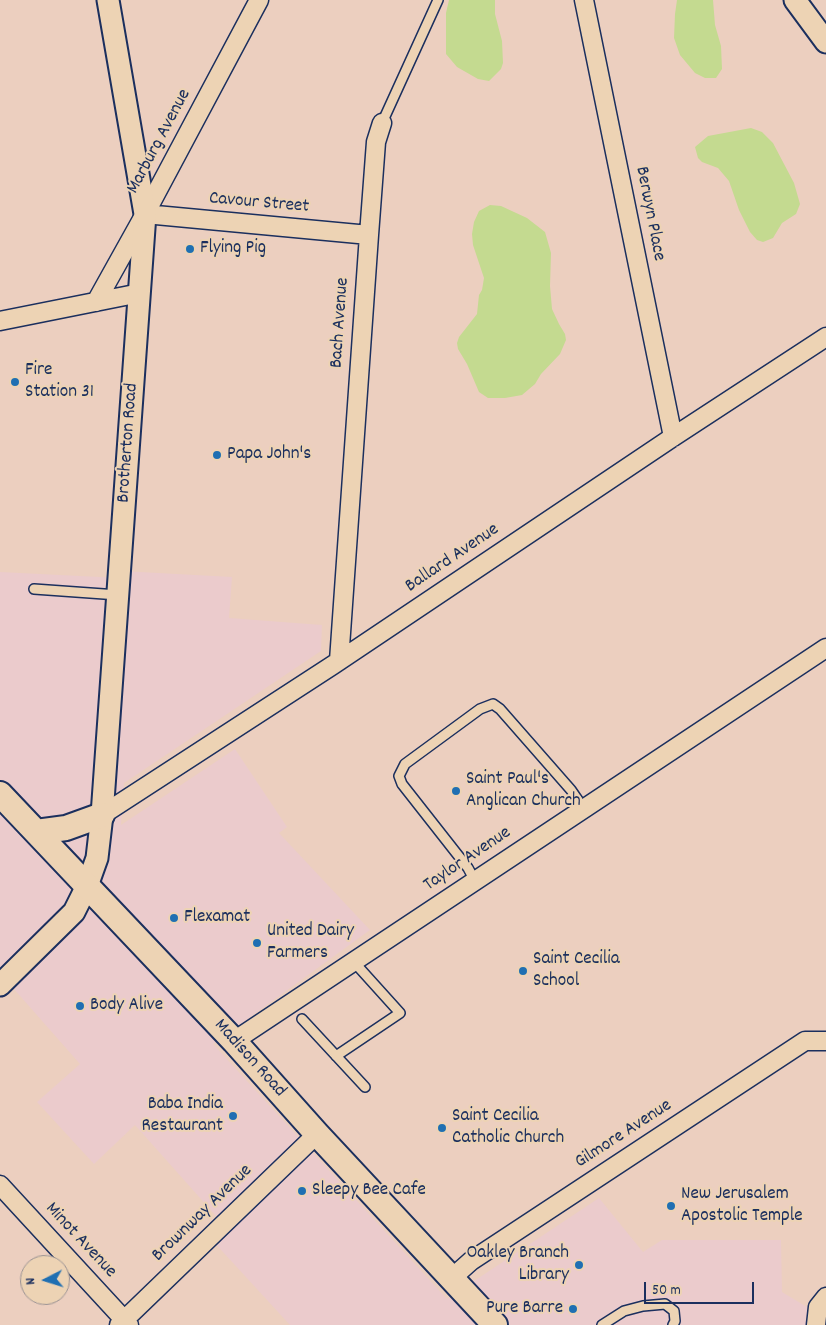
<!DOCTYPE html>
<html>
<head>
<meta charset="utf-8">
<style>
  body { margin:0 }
  #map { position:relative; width:826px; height:1325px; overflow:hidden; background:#eccfbf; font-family:Dekko,sans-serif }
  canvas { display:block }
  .north { position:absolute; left:20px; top:1255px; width:50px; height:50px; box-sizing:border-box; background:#edd3b4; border:1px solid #999192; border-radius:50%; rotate:265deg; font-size:14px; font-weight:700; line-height:20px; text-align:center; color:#1b2f5e }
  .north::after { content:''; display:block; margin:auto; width:18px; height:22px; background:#1f6fb2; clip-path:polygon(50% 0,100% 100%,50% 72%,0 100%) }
  .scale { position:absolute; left:644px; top:1282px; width:110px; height:22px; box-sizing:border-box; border:2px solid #1b2f5e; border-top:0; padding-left:6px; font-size:15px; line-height:18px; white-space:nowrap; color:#1b2f5e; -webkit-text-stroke:4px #edd3b4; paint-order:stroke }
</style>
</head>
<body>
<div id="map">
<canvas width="826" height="1325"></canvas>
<div class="north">N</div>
<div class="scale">50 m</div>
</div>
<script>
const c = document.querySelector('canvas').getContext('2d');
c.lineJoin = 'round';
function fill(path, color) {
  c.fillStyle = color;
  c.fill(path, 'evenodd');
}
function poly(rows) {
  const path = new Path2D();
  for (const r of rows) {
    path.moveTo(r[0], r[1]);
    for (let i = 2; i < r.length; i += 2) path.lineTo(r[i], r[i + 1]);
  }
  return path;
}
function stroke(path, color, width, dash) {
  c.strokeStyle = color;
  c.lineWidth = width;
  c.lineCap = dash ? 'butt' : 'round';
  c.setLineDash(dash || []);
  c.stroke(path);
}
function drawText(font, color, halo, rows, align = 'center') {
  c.font = font + ' Dekko,sans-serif';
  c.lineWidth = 4;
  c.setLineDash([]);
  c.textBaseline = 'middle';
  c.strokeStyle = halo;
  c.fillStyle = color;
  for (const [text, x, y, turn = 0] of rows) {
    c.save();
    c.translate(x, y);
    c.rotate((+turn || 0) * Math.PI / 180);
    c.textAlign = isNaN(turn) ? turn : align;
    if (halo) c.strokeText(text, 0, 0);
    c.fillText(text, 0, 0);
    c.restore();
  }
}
const built = poly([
  [121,571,232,577,229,618,322,625,321,651,124,783,121,825,235,749,287,827,279,833,370,930,213,1044,447,1299,599,1198,643,1252,662,1240,781,1240,782,1292,807,1307,807,1325,290,1325,211,1239,225,1226,135,1125,94,1164,37,1102,80,1064,6,980,0,986,0,572,120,578]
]);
const green = poly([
  [449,0,495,0,495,14,502,41,503,63,501,69,489,81,478,79,457,67,446,54,446,13],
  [677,0,713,0,715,25,721,46,722,69,716,78,705,78,695,73,680,55,674,38,675,14],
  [751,128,762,132,773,143,794,183,800,204,796,214,782,223,773,238,763,242,757,240,750,232,739,210,729,181,718,168,702,162,698,158,695,147,708,136],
  [490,205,501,206,527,218,545,232,551,253,550,286,552,309,559,324,565,334,566,340,560,354,541,374,535,384,522,395,505,398,488,398,479,392,467,364,458,349,457,343,459,337,477,314,479,295,482,290,484,278,473,245,472,234,474,222,479,211]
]);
const service = poly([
  [382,123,438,0],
  [34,589,118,595],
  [475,881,468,868,402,784,399,776,405,764,480,709,493,704,500,709,571,790,584,809],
  [302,1019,365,1087],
  [336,1056,400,1013,354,962],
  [602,1325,624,1311,643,1306,665,1304,674,1311,675,1321,673,1325]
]);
const minor = poly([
  [584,0,673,437],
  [145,214,369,235],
  [96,302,145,214,259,0],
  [0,321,140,293],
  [339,661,369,235,376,142,382,123],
  [102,815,333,665,673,437,826,337],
  [234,1041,826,648],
  [0,1185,129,1325],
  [452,1278,471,1261,805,1041,826,1041],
  [119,1325,317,1134],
  [816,1325,818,1307,826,1297]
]);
const tertiary = poly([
  [795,0,826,42],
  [0,985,74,912,87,886,97,858,102,815,145,214,108,0]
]);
const secondary = poly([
  [0,794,234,1041,317,1134,495,1325],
  [36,832,66,828,102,815]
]);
const markers = [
  [190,249,5,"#1f6fb2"],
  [15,382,5,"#1f6fb2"],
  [217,455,5,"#1f6fb2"],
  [456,791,5,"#1f6fb2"],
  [174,918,5,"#1f6fb2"],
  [257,943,5,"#1f6fb2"],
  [523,971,5,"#1f6fb2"],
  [80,1006,5,"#1f6fb2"],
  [233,1116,5,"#1f6fb2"],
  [442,1128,5,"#1f6fb2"],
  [302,1191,5,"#1f6fb2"],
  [671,1206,5,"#1f6fb2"],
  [579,1265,5,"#1f6fb2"],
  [573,1309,5,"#1f6fb2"]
];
const streetNames = [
  ["Marburg Avenue",160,142,-62],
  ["Cavour Street",259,204,5],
  ["Berwyn Place",649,214,79],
  ["Bach Avenue",341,323,-86],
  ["Brotherton Road",129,443,-86],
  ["Ballard Avenue",453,559,-34],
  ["Taylor Avenue",468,860,-34],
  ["Madison Road",249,1059,48],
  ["Gilmore Avenue",624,1135,-33],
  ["Brownway Avenue",203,1214,-44],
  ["Minot Avenue",80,1241,47]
];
const poiNames = [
  ["Flying Pig",200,249],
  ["Fire",25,371],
  ["Station 31",25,393],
  ["Papa John's",227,455],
  ["Saint Paul's",466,780],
  ["Anglican Church",466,802],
  ["Flexamat",184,918],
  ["United Dairy",267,932],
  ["Farmers",267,954],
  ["Saint Cecilia",533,960],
  ["School",533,982],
  ["Body Alive",90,1006],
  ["Baba India",223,1105,"right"],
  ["Restaurant",223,1127,"right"],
  ["Saint Cecilia",452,1117],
  ["Catholic Church",452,1139],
  ["Sleepy Bee Cafe",312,1191],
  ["New Jerusalem",681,1195],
  ["Apostolic Temple",681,1217],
  ["Oakley Branch",569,1254,"right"],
  ["Library",569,1276,"right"],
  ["Pure Barre",563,1309,"right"]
];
fill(built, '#ebcbcc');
fill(green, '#c4da90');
stroke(service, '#1b2f5e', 12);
stroke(minor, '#1b2f5e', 21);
stroke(tertiary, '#1b2f5e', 25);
stroke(secondary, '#1b2f5e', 28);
stroke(service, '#edd3b4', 9);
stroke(minor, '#edd3b4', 18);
stroke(tertiary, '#edd3b4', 21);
stroke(secondary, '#edd3b4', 24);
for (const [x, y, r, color] of markers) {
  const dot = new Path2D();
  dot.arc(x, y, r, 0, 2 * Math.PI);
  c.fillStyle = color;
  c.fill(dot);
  stroke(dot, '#edd3b4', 2);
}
drawText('19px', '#1b2f5e', '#edd3b4', streetNames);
drawText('19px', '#1b2f5e', '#edd3b4', poiNames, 'left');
</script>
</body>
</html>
